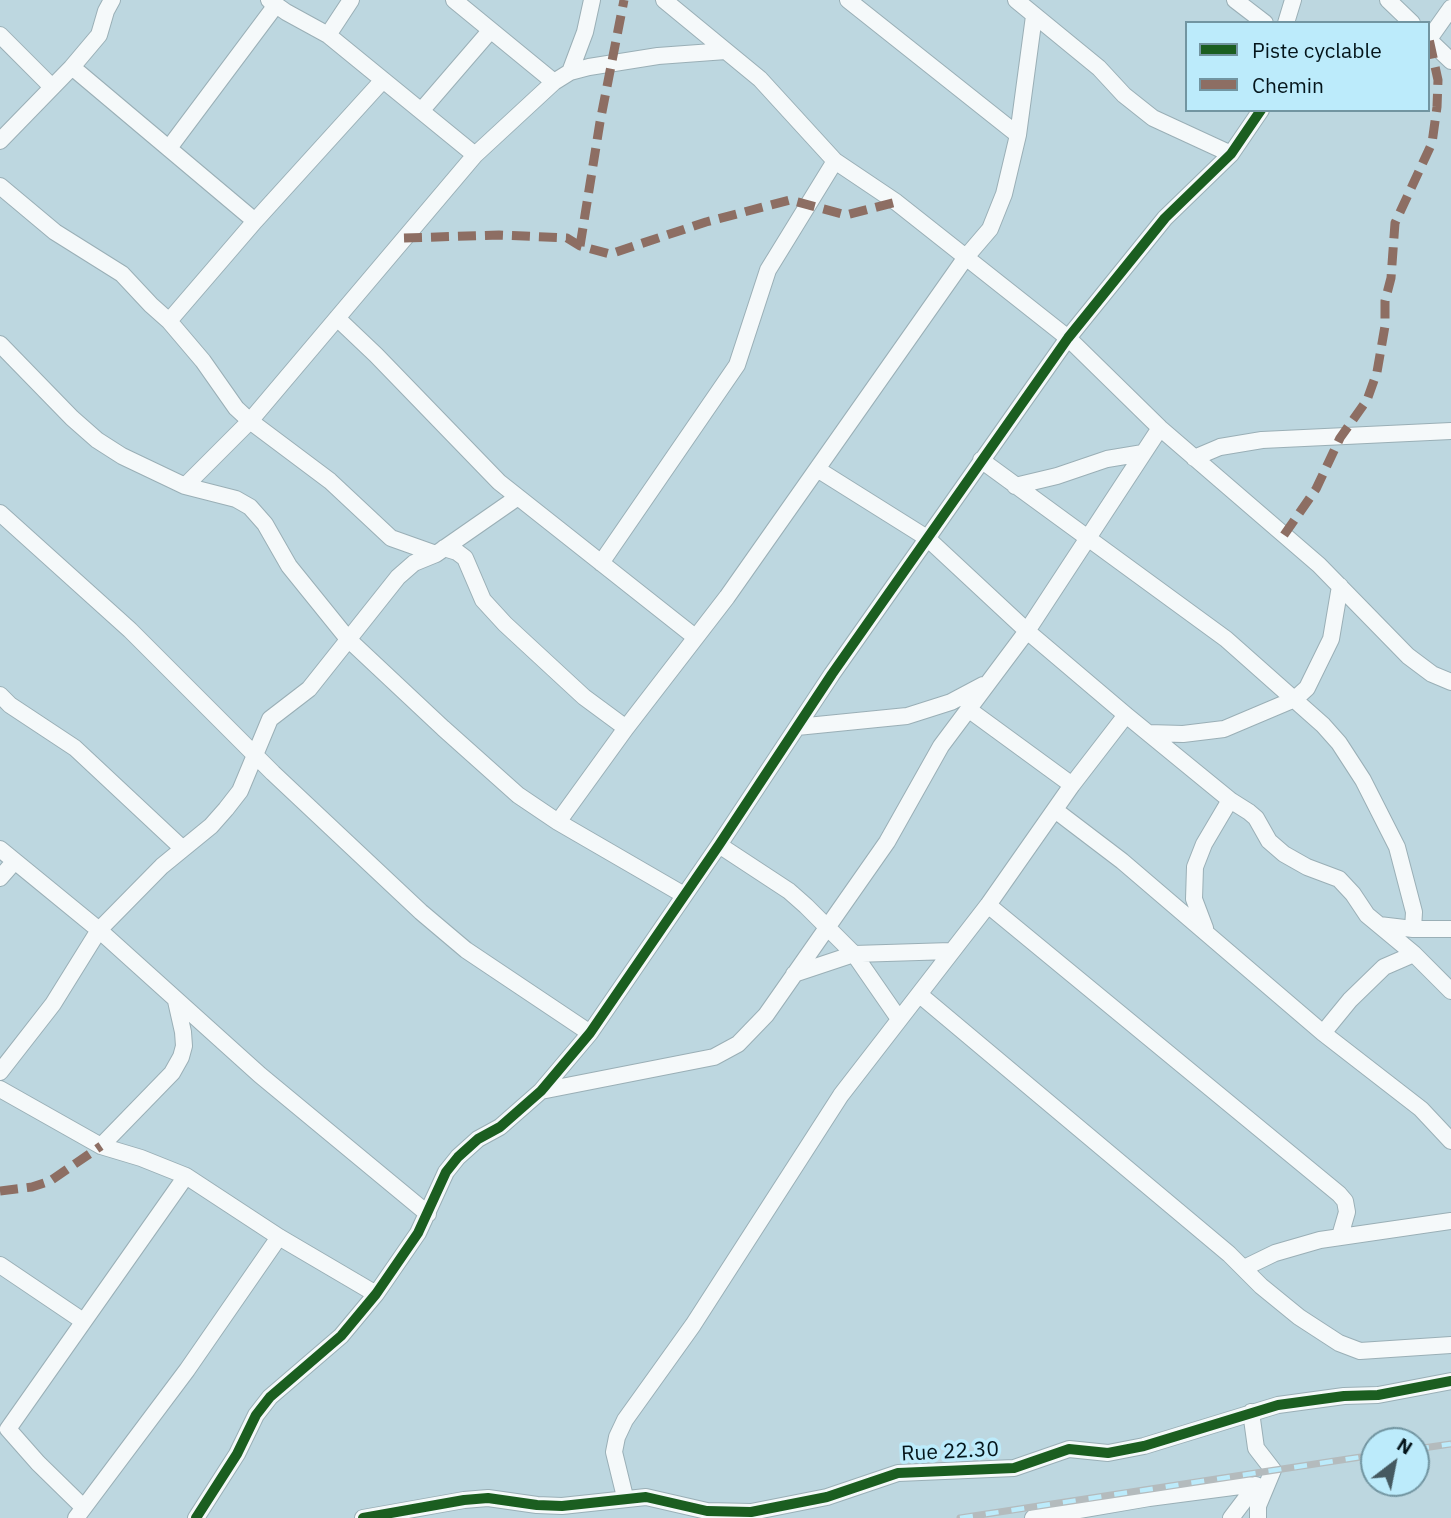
<!DOCTYPE html>
<html>
<head>
<meta charset="utf-8">
<style>
  body { margin:0 }
  #map { position:relative; width:1451px; height:1518px; overflow:hidden; background:#bdd7e0; font-family:"IBM Plex Sans",sans-serif }
  canvas { display:block }
  .legend { position:absolute; left:1185px; top:21px; width:245px; height:91px; box-sizing:border-box; background:#bcebfb; border:2px solid #7295a1; margin:0; padding:9px 12px; list-style:none; font-size:21px; color:#04151b }
  .legend li { display:flex; align-items:center; gap:14px; height:35px }
  .legend b { width:35px; border:2px solid #7295a1 }
  .north { position:absolute; left:1360px; top:1427px; width:70px; height:70px; box-sizing:border-box; background:#bcebfb; border:2px solid #7295a1; border-radius:50%; rotate:32deg; font-size:19px; font-weight:700; line-height:28px; text-align:center; color:#04151b }
  .north::after { content:''; display:block; margin:auto; width:24px; height:32px; background:#455960; clip-path:polygon(50% 0,100% 100%,50% 72%,0 100%) }
</style>
</head>
<body>
<div id="map">
<canvas width="1451" height="1518"></canvas>
<ul class="legend">
<li><b style="height:9px;background:#1b5e20"></b>Piste cyclable</li>
<li><b style="height:9px;background:#8d6e63"></b>Chemin</li>
</ul>
<div class="north">N</div>
</div>
<script>
const c = document.querySelector('canvas').getContext('2d');
c.lineJoin = 'round';
function poly(rows) {
  const path = new Path2D();
  for (const r of rows) {
    path.moveTo(r[0], r[1]);
    for (let i = 2; i < r.length; i += 2) path.lineTo(r[i], r[i + 1]);
  }
  return path;
}
function stroke(path, color, width, dash) {
  c.strokeStyle = color;
  c.lineWidth = width;
  c.lineCap = dash ? 'butt' : 'round';
  c.setLineDash(dash || []);
  c.stroke(path);
}
function drawText(font, color, halo, rows, align = 'center') {
  c.font = font + ' "IBM Plex Sans",sans-serif';
  c.lineWidth = 7;
  c.setLineDash([]);
  c.textBaseline = 'middle';
  c.strokeStyle = halo;
  c.fillStyle = color;
  for (const [text, x, y, turn = 0] of rows) {
    c.save();
    c.translate(x, y);
    c.rotate((+turn || 0) * Math.PI / 180);
    c.textAlign = isNaN(turn) ? turn : align;
    if (halo) c.strokeText(text, 0, 0);
    c.fillText(text, 0, 0);
    c.restore();
  }
}
const street = poly([
  [269,0,286,12,328,35,475,155],
  [454,0,554,82],
  [664,0,760,79,835,161,896,202,1068,338,1160,428,1319,565,1408,656,1432,674,1451,682],
  [848,0,1018,135],
  [1016,0,1099,68,1124,95,1153,118,1231,154],
  [1235,0,1265,23],
  [1388,0,1412,23],
  [1286,23,1293,0],
  [0,35,52,87],
  [328,35,351,0],
  [1428,39,1451,61],
  [1429,39,1451,8],
  [72,67,255,221],
  [570,72,585,32,592,0],
  [421,111,490,31],
  [0,141,72,67,99,35,106,11,112,0],
  [169,148,276,5],
  [0,186,55,232,122,274,151,305,169,321,203,361,236,408,250,421,330,481,391,538,436,554],
  [337,318,376,355,499,482,695,637],
  [169,321,255,221,383,80],
  [0,344,72,418,97,440,122,456,185,486,236,499,250,507,265,524,289,566,348,639,443,728,518,795,558,822,684,895],
  [1194,458,1220,447,1262,440,1451,431],
  [981,460,1226,639,1323,725,1339,743,1363,780,1397,847,1414,912,1413,929],
  [817,469,927,538,1027,631,1126,715,1230,800,1249,812,1256,818,1269,841,1284,854,1307,867,1339,879,1353,894,1367,915,1414,954,1451,991],
  [185,486,250,421,475,155,554,82,570,72,589,67,658,56,726,51],
  [1015,486,1057,476,1107,459,1143,453],
  [0,513,130,630,273,773,421,912,466,950,590,1033],
  [444,548,457,552,465,558,483,600,505,624,584,697,626,728],
  [601,563,737,365,768,270,835,161],
  [0,695,10,705,75,748,182,848],
  [968,709,1072,785],
  [797,727,907,716,951,702,983,685],
  [1148,733,1183,734,1224,729,1295,699,1307,688,1331,639,1340,586],
  [1055,810,1122,861,1323,1033,1421,1109,1451,1141],
  [558,822,626,728,727,597,966,257,990,229,1004,194,1018,135,1034,16],
  [719,845,789,891,806,906,854,954,899,1019],
  [0,849,99,930,260,1075,428,1214],
  [0,878,14,862],
  [988,905,1339,1194,1345,1201,1347,1212,1340,1236],
  [1379,925,1413,929,1451,929],
  [1205,928,1194,899,1195,867,1204,844,1230,800],
  [794,974,854,954,951,951],
  [920,995,1229,1254,1261,1286,1299,1317,1339,1343,1360,1351,1451,1345],
  [1323,1033,1350,1000,1384,967,1414,954],
  [0,1072,53,1004,99,930,162,866,211,826,226,809,240,791,270,719,309,689,398,577,414,563,436,554,518,497],
  [0,1089,101,1146,141,1158,186,1176,8,1429,38,1463,83,1507],
  [541,1091,714,1057,738,1044,766,1015,887,842,941,746,1027,631,1160,428],
  [101,1146,172,1073,181,1057,184,1046,183,1032,176,1001],
  [186,1176,279,1237,376,1294],
  [0,1265,83,1321],
  [1244,1268,1275,1253,1320,1240,1451,1221],
  [1251,1412,1256,1448,1273,1470,1258,1506,1258,1518],
  [625,1497,614,1452,617,1437,625,1420,693,1325,841,1095,988,905,1072,785,1126,715],
  [76,1518,187,1370,279,1237],
  [196,1518,237,1454,256,1415,270,1397,341,1336,376,1294,418,1233,446,1172,458,1157,478,1139,500,1127,541,1091,590,1033,719,845,832,674,1068,338,1165,218,1231,154,1261,110],
  [363,1518,464,1500,488,1498,537,1505,562,1506,646,1497,707,1511,751,1512,827,1497,898,1473,1014,1468,1069,1449,1108,1453,1144,1446,1278,1405,1344,1396,1378,1395,1451,1381],
  [1033,1518,1149,1498,1248,1485,1265,1487],
  [1231,1518,1256,1485]
]);
const rail = poly([
  [1416,1449,1451,1444],
  [960,1518,1374,1455]
]);
const quiet = poly([
  [404,238,499,235,567,238,580,246,610,254,706,222,790,200,846,215,896,202],
  [580,246,600,122,624,0],
  [1284,535,1316,489,1340,438,1367,400,1377,372,1385,326,1385,301,1391,278,1395,223,1432,143,1437,107,1438,80,1429,39],
  [0,1191,32,1187,50,1181,101,1146]
]);
const cycleway = poly([
  [196,1518,237,1454,256,1415,270,1397,341,1336,376,1294,418,1233,446,1172,458,1157,478,1139,500,1127,541,1091,590,1033,719,845,832,674,1068,338,1165,218,1231,154,1261,110],
  [363,1518,464,1500,488,1498,537,1505,562,1506,646,1497,707,1511,751,1512,827,1497,898,1473,1014,1468,1069,1449,1108,1453,1144,1446,1278,1405,1344,1396,1378,1395,1451,1381]
]);
const streetNames = [
  ["Rue 22.30",950,1452,-3]
];
stroke(street, '#9aafb6', 18);
stroke(street, '#f5f9fa', 16);
stroke(rail, '#b4bbbd', 7);
stroke(rail, '#bcebfb', 4.5, [13]);
stroke(quiet, '#8d6e63', 9, [18, 9]);
stroke(cycleway, '#1b5e20', 10);
drawText('21px', '#04151b', '#bcebfb', streetNames);
</script>
</body>
</html>
